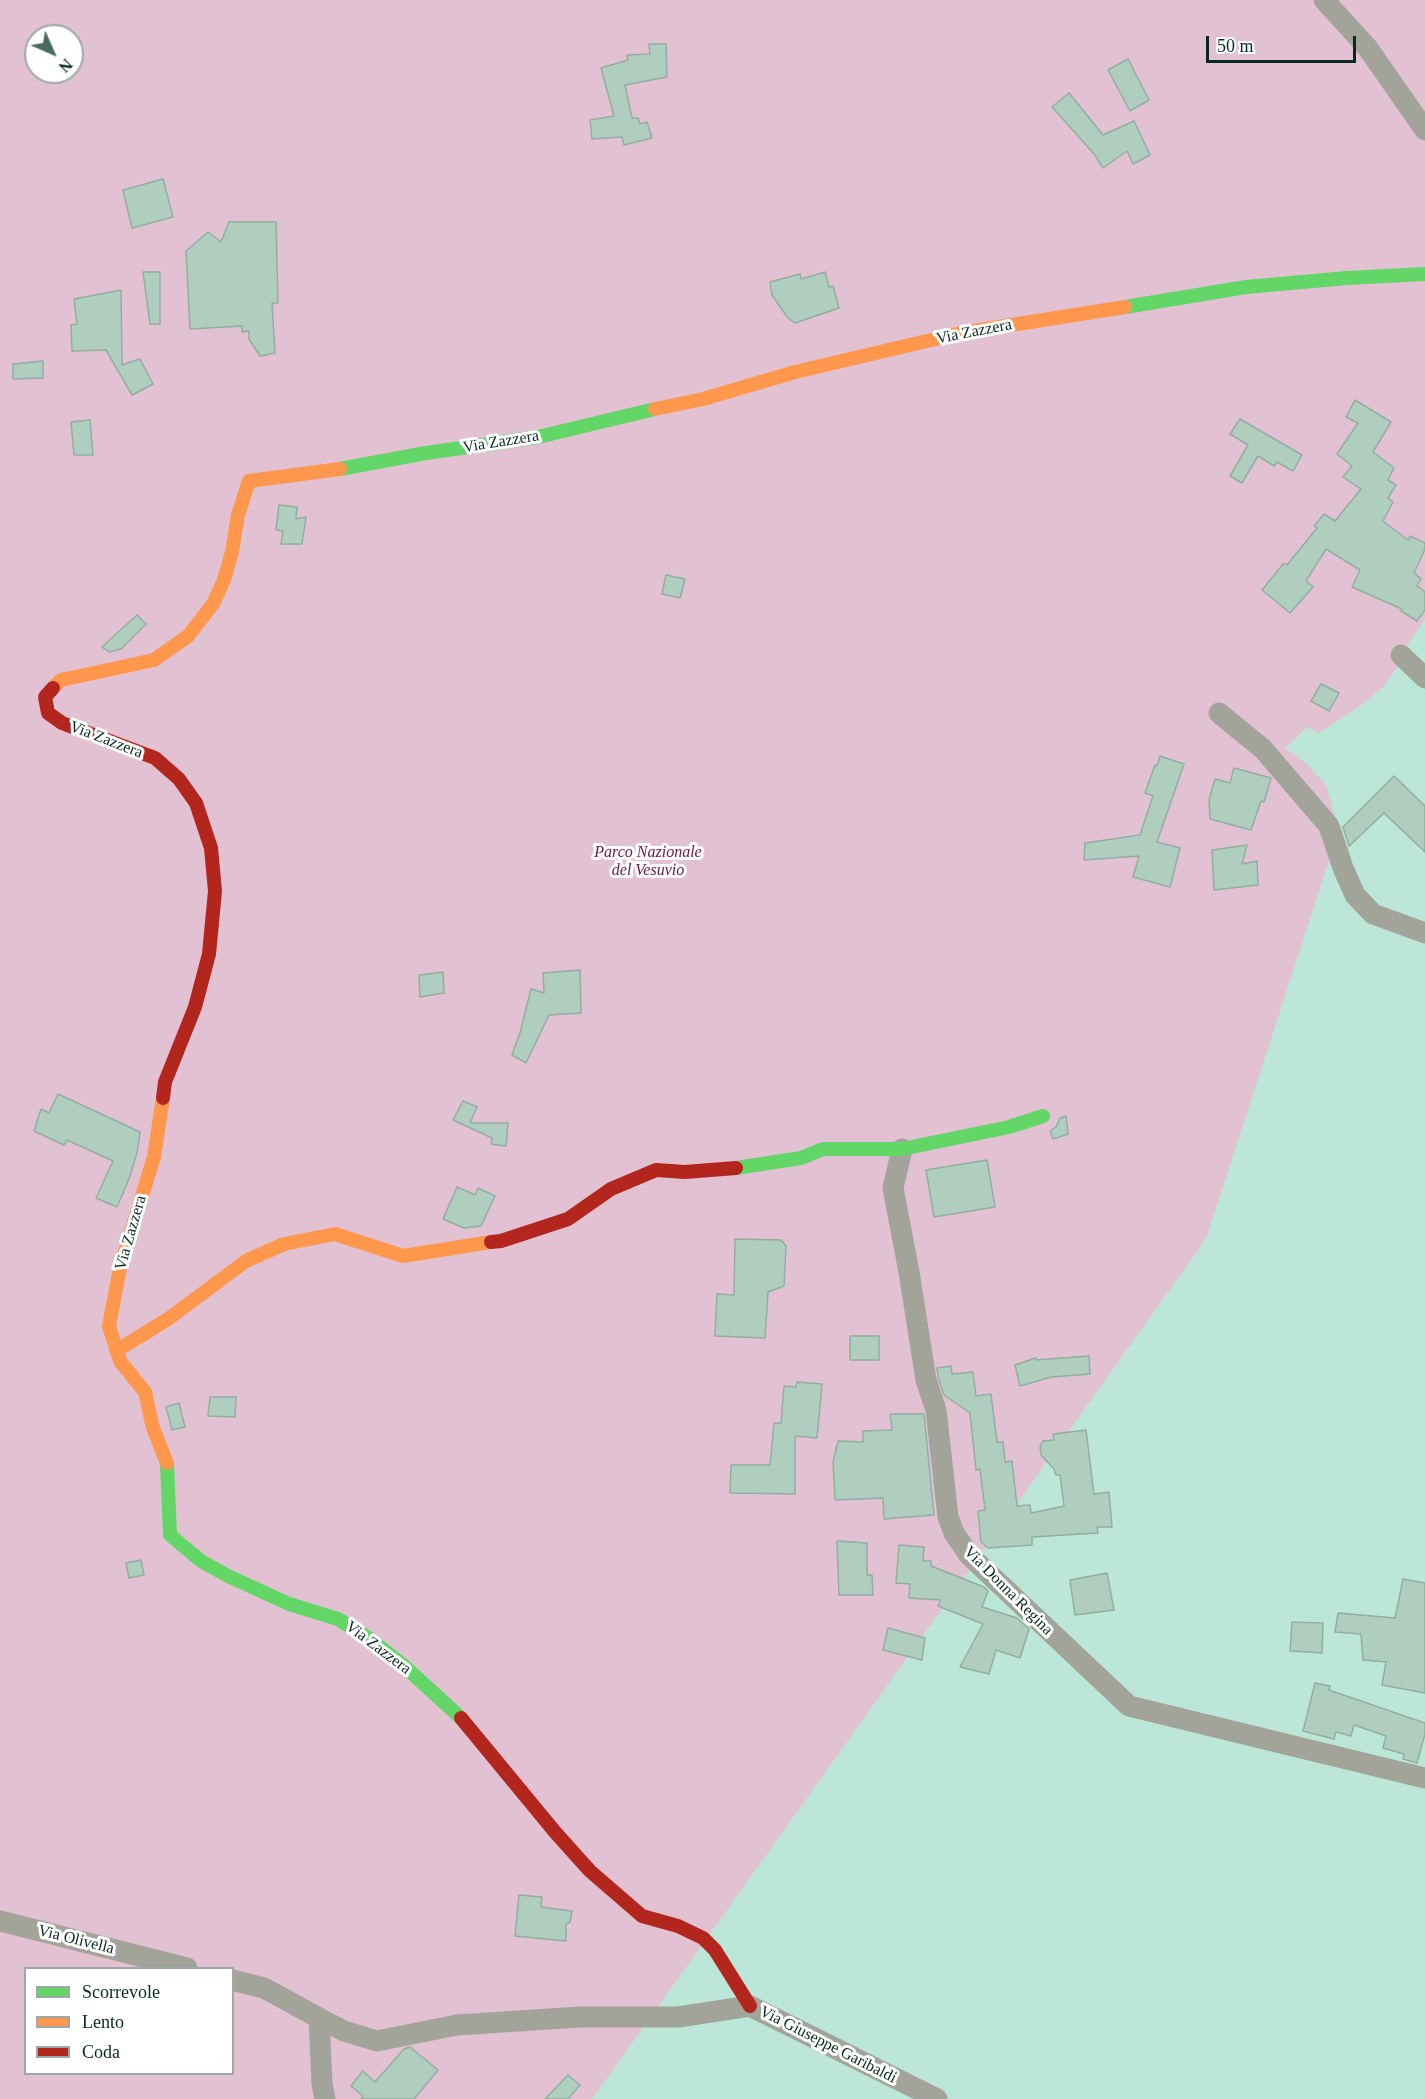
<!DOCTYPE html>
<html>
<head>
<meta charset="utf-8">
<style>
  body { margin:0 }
  #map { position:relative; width:1425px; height:2099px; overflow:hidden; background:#bce6d7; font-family:"Times New Roman",serif }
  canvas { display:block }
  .legend { position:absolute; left:24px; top:1967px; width:210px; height:108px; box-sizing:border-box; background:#fff; border:2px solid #9ca9a6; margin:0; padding:8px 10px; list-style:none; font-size:18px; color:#082920 }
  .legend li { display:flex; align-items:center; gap:12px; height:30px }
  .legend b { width:30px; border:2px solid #9ca9a6 }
  .north { position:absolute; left:24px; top:24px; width:60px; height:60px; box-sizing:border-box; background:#fff; border:2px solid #9ca9a6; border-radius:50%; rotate:135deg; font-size:16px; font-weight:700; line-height:24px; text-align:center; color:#082920 }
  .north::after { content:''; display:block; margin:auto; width:21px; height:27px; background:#476b60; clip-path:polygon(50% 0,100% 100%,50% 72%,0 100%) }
  .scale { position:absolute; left:1206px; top:36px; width:150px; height:27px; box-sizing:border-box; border:3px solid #082920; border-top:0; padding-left:8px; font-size:18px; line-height:21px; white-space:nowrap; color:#082920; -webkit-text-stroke:4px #fff; paint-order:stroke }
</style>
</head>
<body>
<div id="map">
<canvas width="1425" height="2099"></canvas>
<ul class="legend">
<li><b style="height:8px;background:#63d668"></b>Scorrevole</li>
<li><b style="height:8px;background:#ff974d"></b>Lento</li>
<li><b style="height:8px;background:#b3261e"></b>Coda</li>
</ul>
<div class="north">N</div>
<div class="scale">50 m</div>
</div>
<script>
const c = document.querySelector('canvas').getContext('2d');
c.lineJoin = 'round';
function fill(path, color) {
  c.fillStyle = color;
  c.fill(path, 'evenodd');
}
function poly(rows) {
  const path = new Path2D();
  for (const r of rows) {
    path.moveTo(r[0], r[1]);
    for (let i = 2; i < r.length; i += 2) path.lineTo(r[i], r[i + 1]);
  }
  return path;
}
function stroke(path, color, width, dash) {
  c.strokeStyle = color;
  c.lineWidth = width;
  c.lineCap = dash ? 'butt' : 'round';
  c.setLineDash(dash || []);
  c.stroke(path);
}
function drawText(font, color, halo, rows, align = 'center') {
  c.font = font + ' "Times New Roman",serif';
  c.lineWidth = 6;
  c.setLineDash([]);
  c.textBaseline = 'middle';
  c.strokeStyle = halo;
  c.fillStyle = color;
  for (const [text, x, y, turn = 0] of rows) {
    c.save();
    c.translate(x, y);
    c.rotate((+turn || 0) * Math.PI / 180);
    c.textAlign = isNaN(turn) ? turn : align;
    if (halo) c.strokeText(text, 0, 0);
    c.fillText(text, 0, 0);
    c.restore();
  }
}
const green = poly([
  [0,0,1425,0,1425,619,1408,644,1398,666,1384,686,1366,702,1319,733,1307,727,1285,748,1306,763,1326,785,1339,830,1206,1239,592,2099,0,2099],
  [36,36,72,36,72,72,36,72],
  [26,1968,232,1968,232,2074,26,2074]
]);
const building = poly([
  [649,44,666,44,667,77,625,85,632,118,638,118,640,124,647,122,652,138,624,145,622,137,592,139,590,120,614,116,601,68,628,60,627,55,650,54,649,44],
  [1128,59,1149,100,1130,111,1108,70,1128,59],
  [1069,93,1103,135,1134,121,1150,155,1133,164,1127,151,1103,168,1095,155,1052,107,1069,93],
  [163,179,173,217,132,228,123,190,163,179],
  [229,222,276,222,278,303,272,303,275,353,260,356,249,339,249,331,242,332,242,326,190,329,186,251,208,232,221,242,229,222],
  [143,272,160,272,160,324,150,324,143,272],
  [825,272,829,287,833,286,839,308,795,323,788,318,772,295,770,282,800,274,801,279,825,272],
  [121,290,122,365,140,359,153,384,132,395,106,350,72,351,71,325,77,324,74,299,121,290],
  [43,361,43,378,13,379,13,364,43,361],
  [1355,400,1391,422,1373,452,1394,468,1388,480,1396,485,1388,498,1393,502,1383,521,1408,540,1410,536,1425,543,1425,549,1414,573,1421,579,1417,586,1425,592,1425,610,1417,621,1401,611,1402,609,1352,587,1360,570,1326,549,1306,581,1313,587,1290,613,1262,590,1284,563,1287,565,1317,528,1314,526,1324,514,1335,521,1361,489,1343,477,1352,466,1337,454,1358,423,1346,417,1355,400],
  [1240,419,1302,455,1293,471,1277,462,1274,466,1258,456,1242,483,1230,476,1248,445,1230,434,1240,419],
  [90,420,93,455,74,455,71,422,90,420],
  [279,505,297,507,296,519,306,517,302,544,281,544,283,531,276,530,279,505],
  [666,575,685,579,680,598,662,594,666,575],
  [137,615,146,624,121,649,109,652,102,647,137,615],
  [1321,684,1339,693,1329,711,1311,701,1321,684],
  [1160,756,1184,764,1157,842,1180,848,1170,887,1133,877,1139,856,1084,860,1085,843,1140,835,1153,796,1145,793,1155,765,1157,766,1160,756],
  [1234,768,1271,778,1264,802,1261,801,1251,830,1210,819,1209,800,1215,779,1230,783,1234,768],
  [1394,776,1425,806,1425,852,1384,813,1349,846,1343,827,1394,776],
  [1247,845,1242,864,1257,861,1258,885,1214,890,1212,850,1247,845],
  [580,970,581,1013,549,1015,526,1063,512,1055,520,1033,531,989,544,993,543,973,580,970],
  [443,972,444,993,420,997,419,975,443,972],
  [58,1094,140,1132,137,1153,129,1179,117,1207,96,1198,113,1161,67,1140,64,1145,34,1131,41,1109,49,1113,58,1094],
  [463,1101,477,1107,470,1123,508,1123,506,1146,491,1144,492,1138,453,1120,463,1101],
  [1066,1116,1068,1134,1053,1139,1050,1131,1056,1127,1060,1118,1066,1116],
  [987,1160,995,1207,934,1217,926,1170,987,1160],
  [457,1187,475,1195,478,1188,495,1196,481,1226,464,1228,443,1219,457,1187],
  [735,1239,781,1240,786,1246,784,1286,768,1292,765,1338,715,1336,717,1294,734,1295,735,1239],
  [850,1336,879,1336,879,1360,850,1360,850,1336],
  [1089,1356,1090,1374,1051,1377,1020,1386,1015,1365,1036,1358,1036,1360,1089,1356],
  [951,1366,952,1374,973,1372,976,1396,991,1394,997,1442,1003,1442,1005,1462,1012,1461,1017,1506,1030,1505,1031,1513,1064,1506,1060,1475,1056,1475,1054,1469,1041,1455,1040,1447,1043,1441,1054,1440,1053,1434,1086,1430,1094,1494,1109,1492,1112,1527,1097,1527,1098,1533,1032,1537,1032,1545,988,1548,981,1542,978,1511,985,1510,980,1469,976,1470,970,1413,944,1395,938,1377,937,1368,951,1366],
  [797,1382,822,1384,817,1438,795,1436,795,1494,730,1493,731,1465,770,1465,774,1423,781,1423,784,1386,796,1387,797,1382],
  [210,1397,236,1397,235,1417,208,1416,210,1397],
  [179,1403,185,1427,172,1430,166,1407,179,1403],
  [890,1414,924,1414,934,1515,884,1519,883,1498,835,1500,833,1462,838,1441,863,1442,863,1431,892,1430,890,1414],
  [837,1541,867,1543,867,1575,872,1575,873,1595,839,1595,837,1541],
  [899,1545,924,1547,923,1561,931,1561,931,1566,984,1587,988,1591,982,1607,1017,1618,1029,1629,1020,1658,996,1650,989,1674,960,1667,983,1624,938,1606,941,1600,909,1598,910,1584,896,1583,899,1545],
  [141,1560,144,1575,129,1578,126,1563,141,1560],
  [1107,1573,1114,1610,1075,1615,1070,1580,1107,1573],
  [1403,1579,1425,1583,1425,1693,1382,1685,1386,1662,1363,1660,1361,1634,1335,1632,1338,1613,1395,1618,1403,1579],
  [1292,1622,1323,1623,1322,1653,1290,1651,1292,1622],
  [888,1628,925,1638,922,1660,883,1650,888,1628],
  [1315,1683,1330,1686,1329,1690,1425,1723,1425,1734,1417,1763,1403,1759,1404,1754,1383,1748,1386,1736,1354,1725,1351,1736,1336,1732,1334,1739,1303,1731,1315,1683],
  [519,1895,542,1897,541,1907,572,1911,570,1922,566,1924,566,1941,515,1936,519,1895],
  [410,2047,438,2070,414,2099,361,2099,363,2096,351,2086,363,2071,375,2082,404,2049,410,2047],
  [568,2075,580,2085,568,2099,545,2099,568,2075]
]);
const street = poly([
  [1324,0,1367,47,1425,130],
  [1401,655,1425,678],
  [1219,713,1263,749,1329,826,1343,868,1355,895,1373,914,1425,933],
  [902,1149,893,1188,909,1272,926,1380,936,1410,948,1517,954,1533,969,1555,1129,1706,1425,1778],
  [0,1921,187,1968],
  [232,1980,264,1988,319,2018,322,2084,325,2099],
  [319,2018,344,2031,377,2041,457,2025,580,2017,678,2017,750,2006,937,2099]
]);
const fast = poly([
  [1125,307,1246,287,1347,278,1425,274],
  [340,469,426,453,538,437,655,409],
  [736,1168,801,1158,823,1149,902,1149,1009,1127,1043,1116],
  [167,1463,170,1535,201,1561,228,1576,289,1604,338,1619,370,1639,403,1665,461,1718]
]);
const slow = poly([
  [655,409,703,399,795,372,961,333,1125,307],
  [53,688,61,680,154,660,188,636,213,604,224,580,232,552,238,515,249,481,340,469],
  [163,1098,154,1157,120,1268,109,1326,120,1361,145,1392,153,1428,167,1463],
  [116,1351,168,1319,246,1261,284,1244,335,1234,403,1256,491,1242]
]);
const jam = poly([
  [53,688,45,697,48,713,62,723,155,758,179,779,196,803,211,848,215,891,209,954,195,1007,165,1082,163,1098],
  [491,1242,501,1241,568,1219,611,1189,656,1170,685,1172,736,1168],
  [461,1718,555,1832,590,1871,642,1916,678,1926,703,1938,715,1950,750,2006]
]);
const streetNames = [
  ["Via Zazzera",974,332,-11],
  ["Via Zazzera",501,442,-9],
  ["Via Zazzera",106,740,21],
  ["Via Zazzera",131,1233,-74],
  ["Via Donna Regina",1008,1591,45],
  ["Via Zazzera",378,1648,37],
  ["Via Olivella",76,1940,14],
  ["Via Giuseppe Garibaldi",828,2045,27]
];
const parkNames = [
  ["Parco Nazionale",648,853],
  ["del Vesuvio",648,871]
];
fill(green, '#e1c1d2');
fill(building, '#b0cebf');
stroke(building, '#92aea0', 1.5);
stroke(street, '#a2a49a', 21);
stroke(fast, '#63d668', 14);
stroke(slow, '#ff974d', 14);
stroke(jam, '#b3261e', 14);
drawText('16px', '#082920', '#fff', streetNames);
drawText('italic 16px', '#6f1749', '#fff', parkNames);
</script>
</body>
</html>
